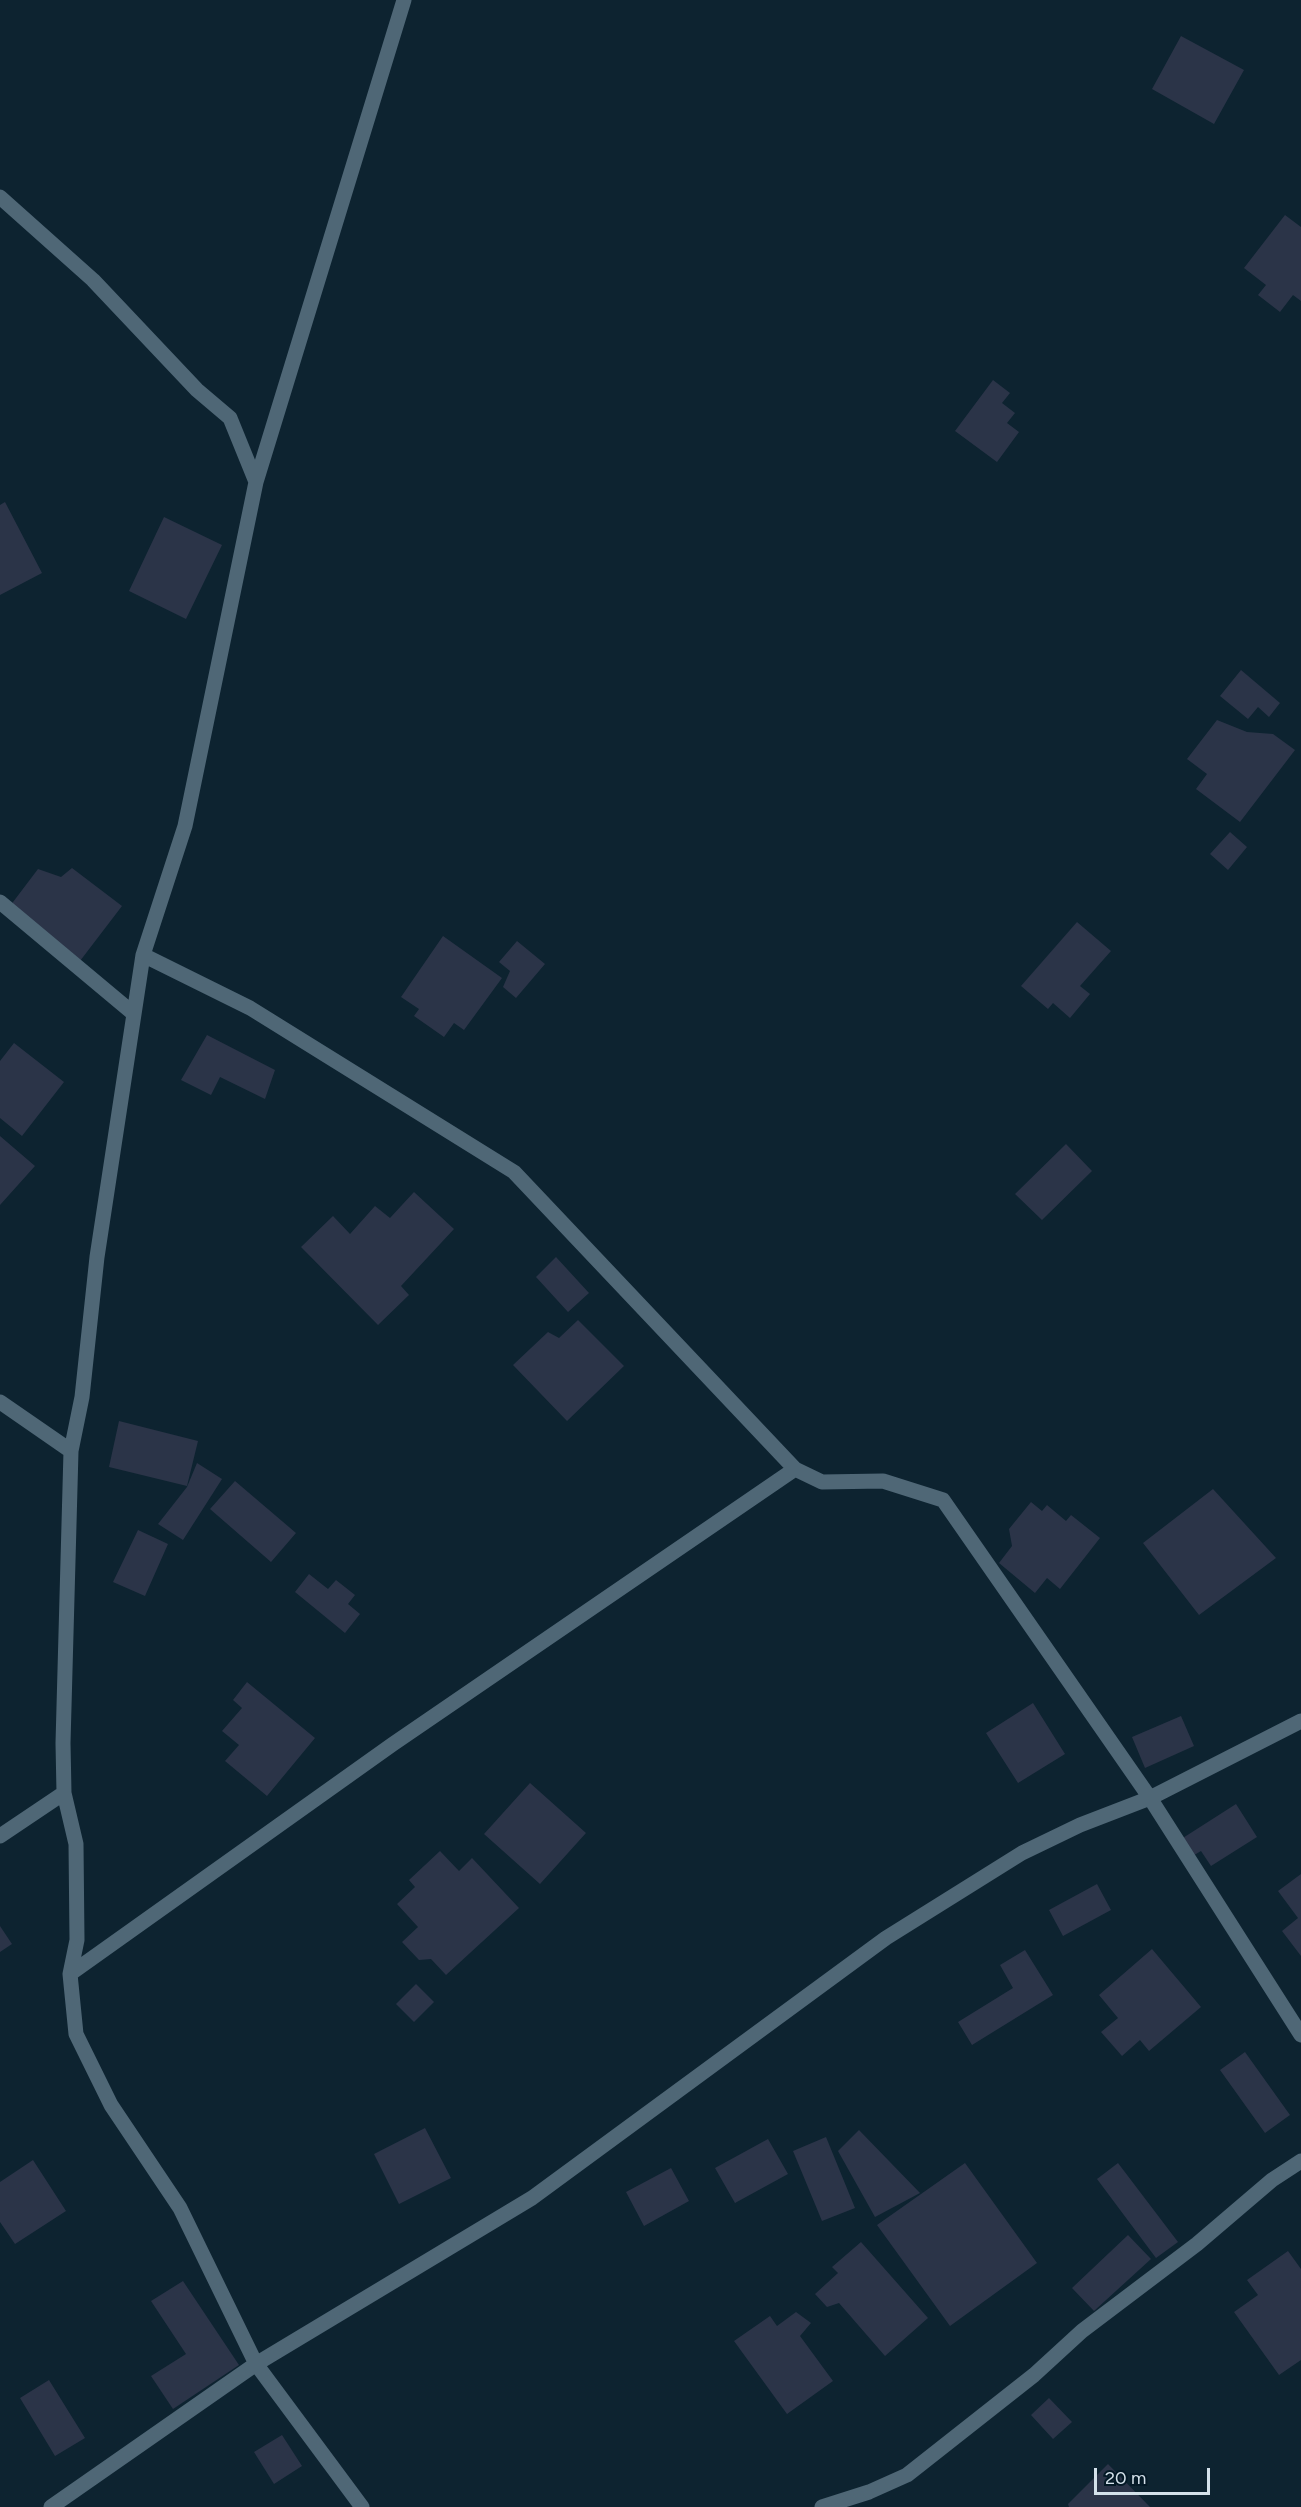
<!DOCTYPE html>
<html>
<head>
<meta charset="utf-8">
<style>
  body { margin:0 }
  #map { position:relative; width:1301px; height:2507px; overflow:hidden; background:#0d2330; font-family:Figtree,sans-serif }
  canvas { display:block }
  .scale { position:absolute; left:1094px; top:2468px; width:116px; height:27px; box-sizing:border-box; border:3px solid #d4e1ea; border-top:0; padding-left:8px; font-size:18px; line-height:21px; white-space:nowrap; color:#d4e1ea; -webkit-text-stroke:4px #041926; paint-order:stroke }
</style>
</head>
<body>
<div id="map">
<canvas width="1301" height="2507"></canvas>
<div class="scale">20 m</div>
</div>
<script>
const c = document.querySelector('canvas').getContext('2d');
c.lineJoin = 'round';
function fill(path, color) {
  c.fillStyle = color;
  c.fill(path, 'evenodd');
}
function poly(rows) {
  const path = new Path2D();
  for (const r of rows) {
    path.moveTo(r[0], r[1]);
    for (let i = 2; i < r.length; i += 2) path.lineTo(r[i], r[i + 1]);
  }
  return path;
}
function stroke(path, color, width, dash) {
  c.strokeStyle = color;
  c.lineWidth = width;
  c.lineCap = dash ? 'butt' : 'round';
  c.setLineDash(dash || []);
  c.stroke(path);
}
const building = poly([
  [1181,36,1244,70,1214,124,1152,89],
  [1285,215,1301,227,1301,301,1293,295,1280,312,1258,295,1266,285,1244,268],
  [993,380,1010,393,1002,403,1015,413,1007,423,1019,432,997,462,955,431],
  [5,502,42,573,0,595,0,505],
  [164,517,222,545,186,619,129,591],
  [1241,670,1280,703,1269,717,1258,707,1248,719,1220,696],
  [1217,720,1247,732,1273,734,1295,750,1240,822,1196,789,1207,774,1187,759],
  [1230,832,1247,847,1228,870,1210,854],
  [72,868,122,906,80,961,10,906,38,869,61,877],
  [1077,922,1111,951,1080,986,1090,994,1070,1018,1053,1003,1048,1009,1021,986],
  [443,936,502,978,464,1030,454,1023,444,1037,414,1016,419,1009,401,997],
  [517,941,545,964,516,998,503,987,510,971,499,962],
  [207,1035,275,1070,265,1099,220,1077,211,1095,181,1080],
  [14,1043,64,1082,22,1136,0,1118,0,1061],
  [0,1136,35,1166,0,1205],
  [1066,1144,1092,1171,1042,1220,1015,1194],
  [414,1192,454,1229,401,1286,409,1295,378,1325,301,1247,333,1216,350,1234,375,1206,390,1218],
  [556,1257,589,1293,568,1312,536,1277],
  [578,1320,624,1366,567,1421,513,1365,548,1332,559,1338],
  [119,1421,198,1441,187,1486,109,1467],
  [197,1463,222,1479,183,1540,158,1524,187,1487],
  [235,1481,296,1533,271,1562,210,1509],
  [1213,1489,1276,1558,1199,1615,1143,1543],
  [1031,1502,1042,1511,1047,1505,1066,1521,1071,1515,1100,1538,1060,1589,1047,1578,1035,1593,999,1563,1012,1546,1009,1529],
  [138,1530,168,1544,145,1596,113,1582],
  [309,1574,328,1589,336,1580,355,1595,348,1604,360,1614,345,1633,295,1592],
  [247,1682,315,1738,267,1796,225,1761,239,1745,222,1731,242,1708,233,1700],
  [1033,1703,1065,1754,1018,1783,986,1733],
  [1181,1716,1194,1746,1145,1768,1132,1737],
  [530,1783,586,1833,540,1884,484,1834],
  [1236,1804,1257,1837,1211,1866,1201,1851,1186,1860,1175,1843],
  [440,1851,459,1871,472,1858,519,1908,446,1975,431,1959,419,1960,402,1942,418,1927,397,1904,415,1887,409,1880],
  [1301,1874,1301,1956,1282,1931,1298,1918,1278,1891],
  [1097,1884,1111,1910,1063,1936,1049,1910],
  [0,1926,12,1944,0,1952],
  [1152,1949,1201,2007,1149,2051,1140,2040,1122,2056,1101,2032,1118,2018,1099,1995],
  [1025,1950,1053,1995,972,2045,958,2022,1013,1988,1000,1965],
  [416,1984,434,2002,414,2022,396,2004],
  [1245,2052,1290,2115,1265,2133,1220,2070],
  [425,2128,451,2178,399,2204,374,2154],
  [859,2130,920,2193,875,2217,838,2151],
  [826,2137,855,2208,822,2221,793,2151],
  [768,2139,788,2174,735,2203,715,2168],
  [33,2160,66,2211,15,2244,0,2222,0,2182],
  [965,2163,1037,2263,950,2326,877,2225],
  [1118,2163,1178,2242,1156,2258,1097,2179],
  [671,2168,689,2201,644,2226,626,2192],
  [1128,2235,1151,2259,1094,2311,1072,2288],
  [861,2242,928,2318,885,2356,839,2303,827,2307,815,2294,838,2273,832,2267],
  [1288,2251,1301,2269,1301,2360,1279,2375,1234,2312,1258,2295,1247,2280],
  [183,2281,239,2365,173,2409,151,2376,186,2354,151,2301],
  [796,2312,811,2323,800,2336,833,2381,787,2414,734,2341,770,2316,777,2326],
  [49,2380,85,2438,55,2456,20,2398],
  [1049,2398,1072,2422,1053,2439,1031,2415],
  [282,2435,302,2466,274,2484,254,2452],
  [1108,2464,1150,2507,1069,2507,1068,2504]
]);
const street = poly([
  [0,197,93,280,197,390,230,418,256,482],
  [0,902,134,1014],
  [143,955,250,1008,514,1172,795,1469,822,1482,883,1481,943,1500,1150,1798,1301,2035],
  [0,1402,71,1451],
  [0,1836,64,1793],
  [70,1974,393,1744,795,1469],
  [51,2507,256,2364,532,2198,886,1938,1022,1853,1080,1825,1150,1798,1301,1721],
  [362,2507,256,2364,180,2208,111,2105,76,2034,70,1974,77,1940,76,1844,64,1793,63,1743,71,1451,82,1397,97,1257,143,955,185,826,256,482,404,0],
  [822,2507,869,2492,907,2475,1034,2375,1082,2331,1197,2244,1272,2180,1301,2161]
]);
fill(building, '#2b3448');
stroke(street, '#4f6776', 15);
</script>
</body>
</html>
